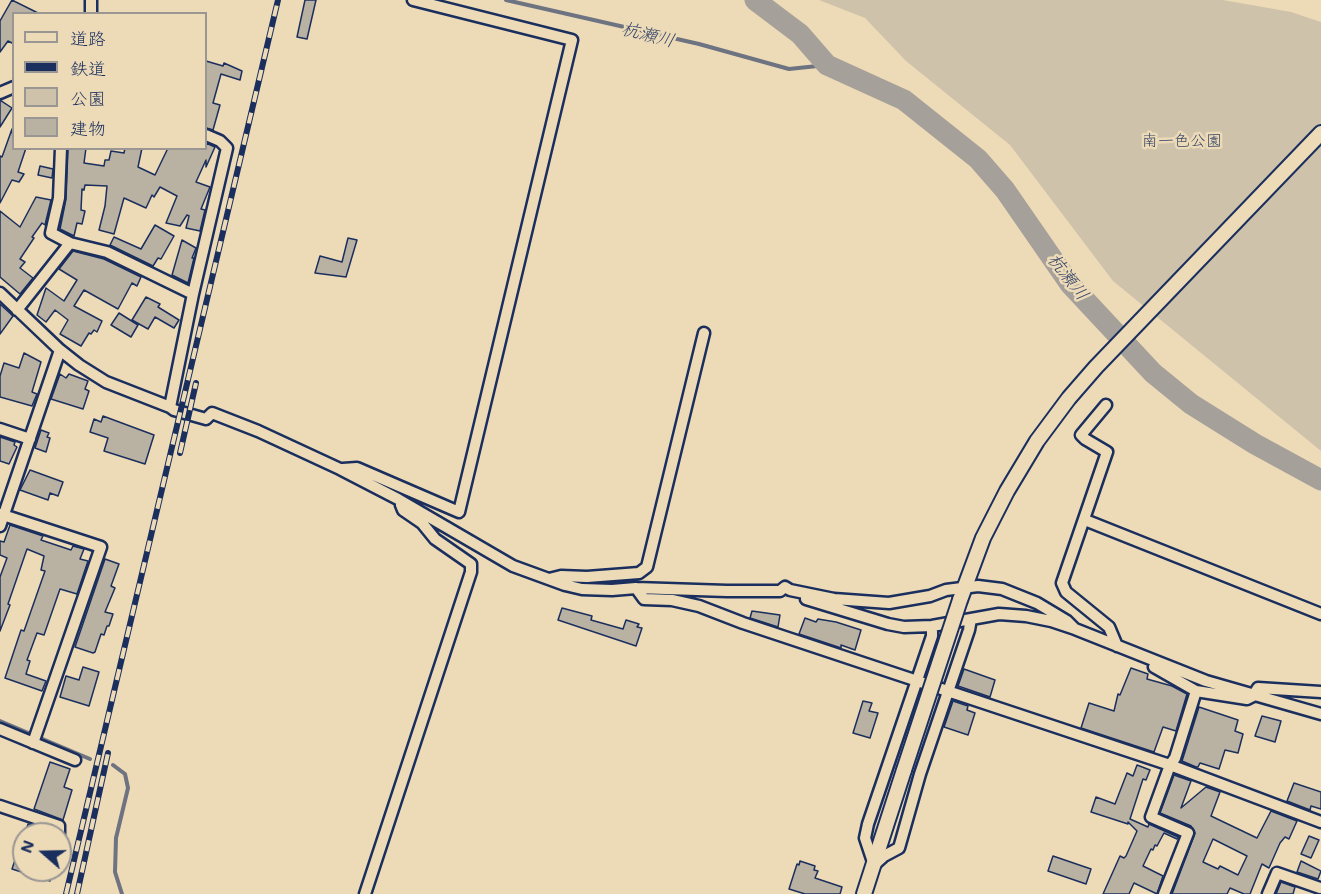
<!DOCTYPE html>
<html>
<head>
<meta charset="utf-8">
<style>
  body { margin:0 }
  #map { position:relative; width:1321px; height:894px; overflow:hidden; background:#eddbb8; font-family:Mali,"Klee One",sans-serif }
  canvas { display:block }
  .legend { position:absolute; left:12px; top:12px; width:195px; height:138px; box-sizing:border-box; background:#eddbb8; border:2px solid #999694; margin:0; padding:8px 10px; list-style:none; font-size:18px; color:#1b2f5e }
  .legend li { display:flex; align-items:center; gap:12px; height:30px }
  .legend b { width:30px; border:2px solid #999694 }
  .north { position:absolute; left:12px; top:822px; width:60px; height:60px; box-sizing:border-box; background:#eddbb8; border:2px solid #999694; border-radius:50%; rotate:290deg; font-size:16px; font-weight:700; line-height:24px; text-align:center; color:#1b2f5e }
  .north::after { content:''; display:block; margin:auto; width:21px; height:27px; background:#1b2f5e; clip-path:polygon(50% 0,100% 100%,50% 72%,0 100%) }
</style>
</head>
<body>
<div id="map">
<canvas width="1321" height="894"></canvas>
<ul class="legend">
<li><b style="height:8px;background:#eddbb8"></b>道路</li>
<li><b style="height:8px;background:#1b2f5e"></b>鉄道</li>
<li><b style="height:16px;background:#cfc2ab"></b>公園</li>
<li><b style="height:16px;background:#b9b1a2"></b>建物</li>
</ul>
<div class="north">N</div>
</div>
<script>
const c = document.querySelector('canvas').getContext('2d');
c.lineJoin = 'round';
function fill(path, color) {
  c.fillStyle = color;
  c.fill(path, 'evenodd');
}
function poly(rows) {
  const path = new Path2D();
  for (const r of rows) {
    path.moveTo(r[0], r[1]);
    for (let i = 2; i < r.length; i += 2) path.lineTo(r[i], r[i + 1]);
  }
  return path;
}
function stroke(path, color, width, dash) {
  c.strokeStyle = color;
  c.lineWidth = width;
  c.lineCap = dash ? 'butt' : 'round';
  c.setLineDash(dash || []);
  c.stroke(path);
}
function drawText(font, color, halo, rows, align = 'center') {
  c.font = font + ' Mali,"Klee One",sans-serif';
  c.lineWidth = 5;
  c.setLineDash([]);
  c.textBaseline = 'middle';
  c.strokeStyle = halo;
  c.fillStyle = color;
  for (const [text, x, y, turn = 0] of rows) {
    c.save();
    c.translate(x, y);
    c.rotate((+turn || 0) * Math.PI / 180);
    c.textAlign = isNaN(turn) ? turn : align;
    if (halo) c.strokeText(text, 0, 0);
    c.fillText(text, 0, 0);
    c.restore();
  }
}
const green = poly([
  [819,0,1223,0,1291,12,1321,22,1321,451,1113,281,1010,145,906,61,865,18]
]);
const stream = poly([
  [506,0,699,44,789,69,827,65],
  [0,721,90,759],
  [113,765,125,774,128,788,116,838,115,872,122,894]
]);
const river = poly([
  [755,0,800,34,827,65,904,100,978,159,1005,190,1070,284,1153,373,1191,404,1255,444,1321,480]
]);
const building = poly([
  [12,0,40,14,14,14,14,44,8,41,0,52,0,21,12,0],
  [305,0,316,0,307,39,297,37,305,0],
  [206,61,223,66,224,63,242,71,240,80,221,74,213,103,220,105,213,130,206,128,206,61],
  [0,100,12,108,0,127,0,100],
  [12,129,14,148,26,148,18,172,24,174,19,182,12,180,0,203,0,156,2,157,12,129],
  [206,143,215,147,206,167,206,160,196,182,210,187,201,209,205,210,200,231,186,228,189,216,187,215,180,226,166,223,177,196,160,187,154,197,152,195,146,208,124,198,114,234,99,230,105,206,107,186,85,185,84,190,82,189,81,210,85,211,82,224,77,223,74,236,60,229,66,199,68,148,86,148,84,163,104,166,105,160,109,160,111,151,124,153,125,148,142,148,138,167,155,175,168,148,206,148,206,143],
  [40,166,53,169,52,178,38,175,40,166],
  [36,197,51,200,45,225,42,223,32,237,34,238,20,259,25,262,20,268,33,278,20,294,0,277,0,211,20,227,36,197],
  [155,225,174,236,161,259,158,258,153,266,110,245,114,237,141,249,155,225],
  [348,238,357,240,346,277,315,273,320,256,342,262,348,238],
  [182,240,196,248,192,258,194,258,188,283,172,275,182,240],
  [73,251,104,259,141,277,137,286,132,283,118,309,84,290,74,306,102,321,97,332,94,330,91,334,89,333,81,346,60,334,68,320,55,310,46,322,37,315,46,288,64,301,77,280,59,269,73,251],
  [146,297,160,304,158,307,179,320,174,328,155,317,148,329,132,320,146,297],
  [0,304,13,316,0,334,0,304],
  [119,313,138,325,131,337,111,325,119,313],
  [24,353,41,362,32,392,37,394,32,406,0,397,0,376,4,363,19,368,24,353],
  [60,374,66,378,69,374,88,381,85,389,89,391,83,409,51,399,60,374],
  [103,416,154,435,145,464,104,451,108,438,90,432,94,419,101,422,103,416],
  [41,430,49,433,47,437,50,438,46,452,35,448,41,430],
  [0,437,15,442,14,445,17,447,9,464,0,461,0,437],
  [30,470,63,482,58,496,50,493,48,500,20,490,30,470],
  [10,525,43,536,41,540,71,550,73,546,84,549,80,559,88,561,77,594,60,589,44,635,37,633,27,660,30,661,26,674,46,681,42,691,5,678,21,630,24,631,45,571,41,570,44,556,27,549,8,604,10,605,0,631,0,577,7,558,0,555,0,541,4,542,10,525],
  [105,559,119,564,111,586,115,588,105,612,113,614,109,626,107,626,104,635,101,634,95,652,93,653,75,647,105,559],
  [562,608,592,616,591,620,623,629,626,620,639,624,637,627,642,628,636,646,558,620,562,608],
  [752,611,780,615,778,627,750,618,752,611],
  [805,618,816,622,818,619,836,622,861,630,855,650,841,645,841,648,799,634,805,618],
  [83,667,99,672,89,706,60,697,66,676,79,680,83,667],
  [1131,668,1148,674,1147,679,1172,686,1187,694,1176,731,1163,727,1154,752,1081,728,1089,703,1114,711,1118,694,1120,695,1131,668],
  [964,669,995,680,990,697,958,686,964,669],
  [863,701,872,703,869,711,878,713,870,738,853,733,863,701],
  [953,701,968,706,967,710,975,713,968,735,944,727,953,701],
  [1199,707,1238,720,1235,731,1243,734,1238,753,1225,750,1219,769,1200,763,1198,767,1196,767,1182,761,1199,707],
  [1262,716,1281,721,1275,742,1255,736,1262,716],
  [50,762,70,769,64,787,72,790,63,820,34,809,50,762],
  [1137,765,1150,770,1146,780,1143,779,1130,819,1148,827,1149,824,1178,837,1177,839,1164,833,1157,846,1155,845,1153,850,1151,849,1143,866,1163,876,1157,894,1134,883,1129,894,1103,894,1120,856,1124,858,1126,856,1137,831,1128,822,1128,824,1091,812,1096,797,1115,804,1127,773,1133,776,1137,765],
  [1174,775,1191,781,1181,808,1206,787,1220,792,1211,816,1257,838,1271,811,1297,821,1289,839,1285,837,1280,843,1269,868,1262,864,1250,894,1244,894,1230,888,1227,894,1172,894,1195,833,1191,826,1160,813,1174,775],
  [1213,839,1247,856,1238,875,1220,866,1218,869,1203,862,1213,839],
  [1294,783,1321,792,1321,809,1311,806,1310,810,1287,801,1294,783],
  [28,824,51,831,50,834,25,834,28,824],
  [1309,836,1319,840,1311,858,1301,854,1309,836],
  [17,854,24,857,24,870,52,872,50,881,12,869,17,854],
  [1053,856,1091,869,1086,884,1048,871,1053,856],
  [800,861,815,866,814,870,818,871,815,878,842,887,840,894,805,894,789,889,797,864,799,865,800,861],
  [1301,861,1321,871,1318,879,1297,872,1301,861],
  [1281,882,1295,887,1293,894,1276,894,1281,882]
]);
const street = poly([
  [91,14,91,0],
  [0,93,14,87],
  [70,243,107,252,193,294],
  [0,293,60,350,79,365,106,382,170,407,174,410,206,419,212,413,258,431,340,469,398,499,513,566,565,585,582,589,612,590,636,588,727,591,780,591,785,587,790,590,834,599,889,603,930,596,946,590,978,586,1002,589,1037,603,1067,621,1075,629],
  [17,310,70,243,51,233,59,198,61,148],
  [1106,405,1081,435,1085,439,1107,452,1062,583,1066,592,1109,627,1117,646],
  [170,407,193,294,227,148,220,141,206,135],
  [0,429,30,439],
  [343,469,357,468,459,512,572,40,413,0],
  [0,514,101,547,33,743],
  [1085,520,1321,614],
  [0,526,60,350],
  [549,579,561,576,587,577,639,573,647,567,704,333],
  [636,588,644,599,672,600,699,606,743,623,1170,765,1321,822],
  [806,599,888,624,904,627,932,626,999,614,1026,616,1051,621,1075,629,1206,681,1321,714],
  [1154,667,1196,691,1247,699,1253,696,1258,688,1321,692],
  [0,729,75,760],
  [0,806,59,826,59,834],
  [874,865,884,856,899,848,920,774,969,630,971,619],
  [874,865,865,838,868,824,932,636,932,626],
  [365,894,471,572,471,564,435,539,422,523,403,510,401,505],
  [1164,894,1188,833,1151,817,1170,765,1175,758,1196,691],
  [1268,894,1277,873,1320,888]
]);
const secondary = poly([
  [960,600,983,538,1007,491,1037,441,1069,398,1096,367,1321,133],
  [864,894,904,770]
]);
const rail = poly([
  [180,453,196,383],
  [66,894,278,0],
  [77,894,108,753]
]);
const secondaryBridge = poly([
  [904,770,960,600]
]);
const parkNames = [
  ["南一色公園",1182,141]
];
const waterNames = [
  ["杭瀬川",648,35,14],
  ["杭瀬川",1068,277,52]
];
fill(green, '#cfc2ab');
stroke(stream, '#6e7381', 4);
stroke(river, '#a5a099', 21);
fill(building, '#b9b1a2');
stroke(building, '#1b2f5e', 1.5);
stroke(street, '#1b2f5e', 15);
stroke(secondary, '#1b2f5e', 18);
stroke(street, '#eddbb8', 10);
stroke(secondary, '#eddbb8', 14);
stroke(rail, '#1b2f5e', 6);
stroke(rail, '#eddbb8', 4, [11]);
stroke(secondaryBridge, '#1b2f5e', 18, []);
stroke(secondaryBridge, '#eddbb8', 14);
drawText('16px', '#36456a', '#eddbb8', parkNames);
drawText('italic 18px', '#37466a', '#eddbb8', waterNames);
</script>
</body>
</html>
